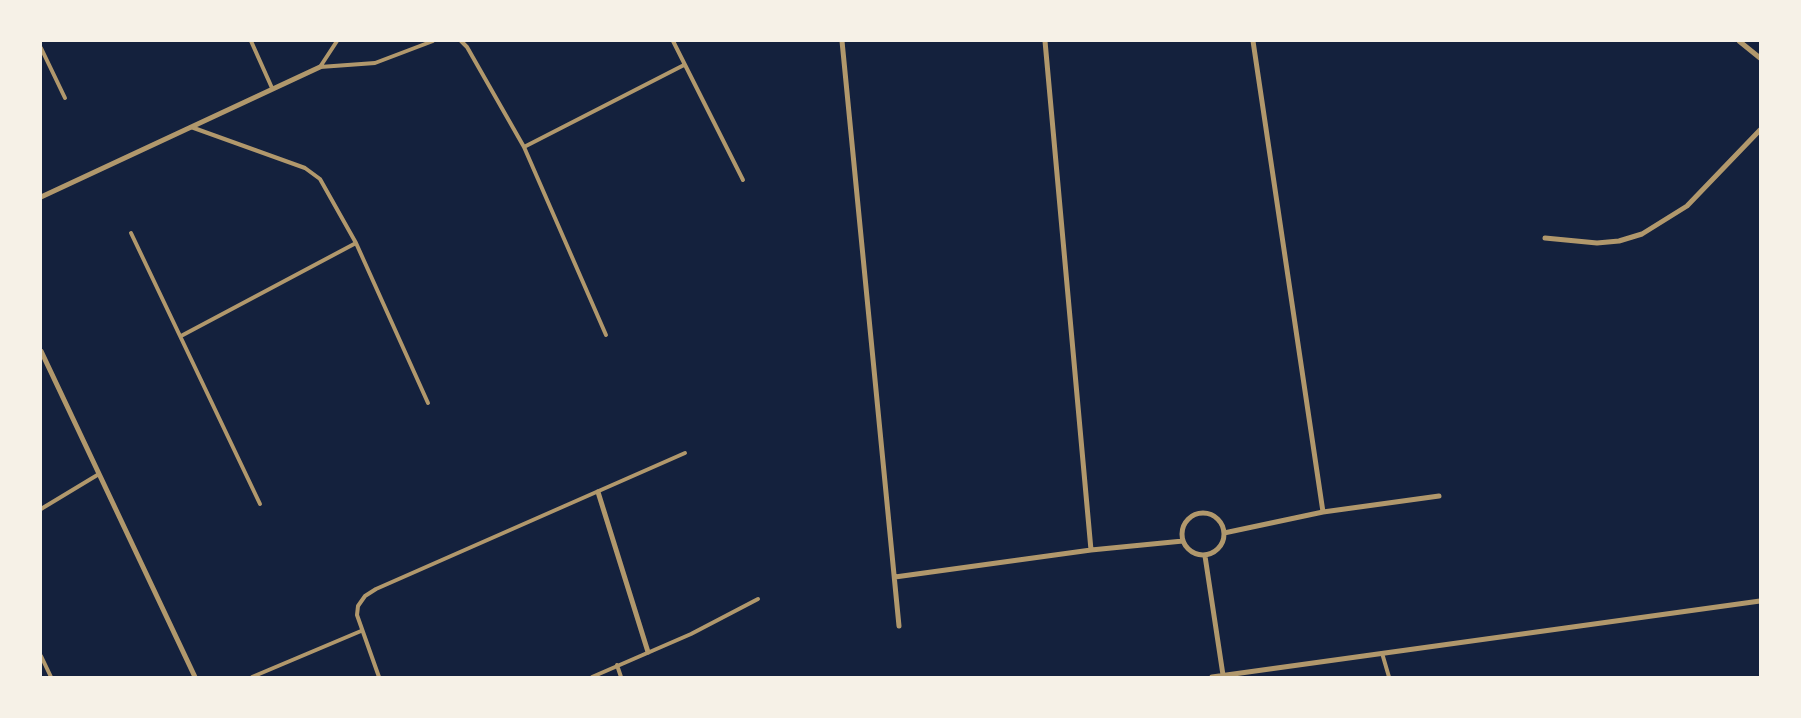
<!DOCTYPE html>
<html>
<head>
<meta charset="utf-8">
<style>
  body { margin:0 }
  #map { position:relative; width:1801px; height:718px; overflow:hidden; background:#14213d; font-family:Karla,sans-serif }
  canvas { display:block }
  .frame { position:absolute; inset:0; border:42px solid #f6f1e7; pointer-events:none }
</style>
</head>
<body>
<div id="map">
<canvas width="1801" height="718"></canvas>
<div class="frame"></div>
</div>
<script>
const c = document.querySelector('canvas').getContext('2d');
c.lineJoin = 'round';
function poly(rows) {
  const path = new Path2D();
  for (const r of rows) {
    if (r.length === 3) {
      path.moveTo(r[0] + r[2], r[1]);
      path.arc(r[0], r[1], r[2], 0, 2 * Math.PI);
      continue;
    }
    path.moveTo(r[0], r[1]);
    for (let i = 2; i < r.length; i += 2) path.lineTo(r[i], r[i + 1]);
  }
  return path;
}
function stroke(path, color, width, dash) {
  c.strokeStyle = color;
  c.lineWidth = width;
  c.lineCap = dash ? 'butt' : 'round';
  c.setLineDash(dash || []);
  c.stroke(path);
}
const service = poly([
  [251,41,272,88],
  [461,41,467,47,524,147,606,335],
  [673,41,743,180],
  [41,48,65,98],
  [320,67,375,63,433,41],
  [320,67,337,41],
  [191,127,305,168,320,179,356,243,428,403],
  [524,147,684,65],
  [131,233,260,504],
  [181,336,356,243],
  [41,509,99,474],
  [1382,653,1389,677],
  [41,656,51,677],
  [617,665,621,677],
  [252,677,361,631],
  [379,677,357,615,358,606,365,596,376,589,685,453],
  [592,677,691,634,758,599]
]);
const minor = poly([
  [842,41,899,626],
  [1045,41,1091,550],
  [1253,41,1323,512],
  [1739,41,1760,58],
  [41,197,320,67],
  [1545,238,1597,243,1619,241,1642,234,1687,206,1760,130],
  [41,351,195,677],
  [598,492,648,652],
  [1203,534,21],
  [1224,533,1323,512,1439,496],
  [1205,556,1223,675],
  [895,577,1091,550,1183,541],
  [1212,677,1760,601]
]);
stroke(service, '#b1986c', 4);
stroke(minor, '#b1986c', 5);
</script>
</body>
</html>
